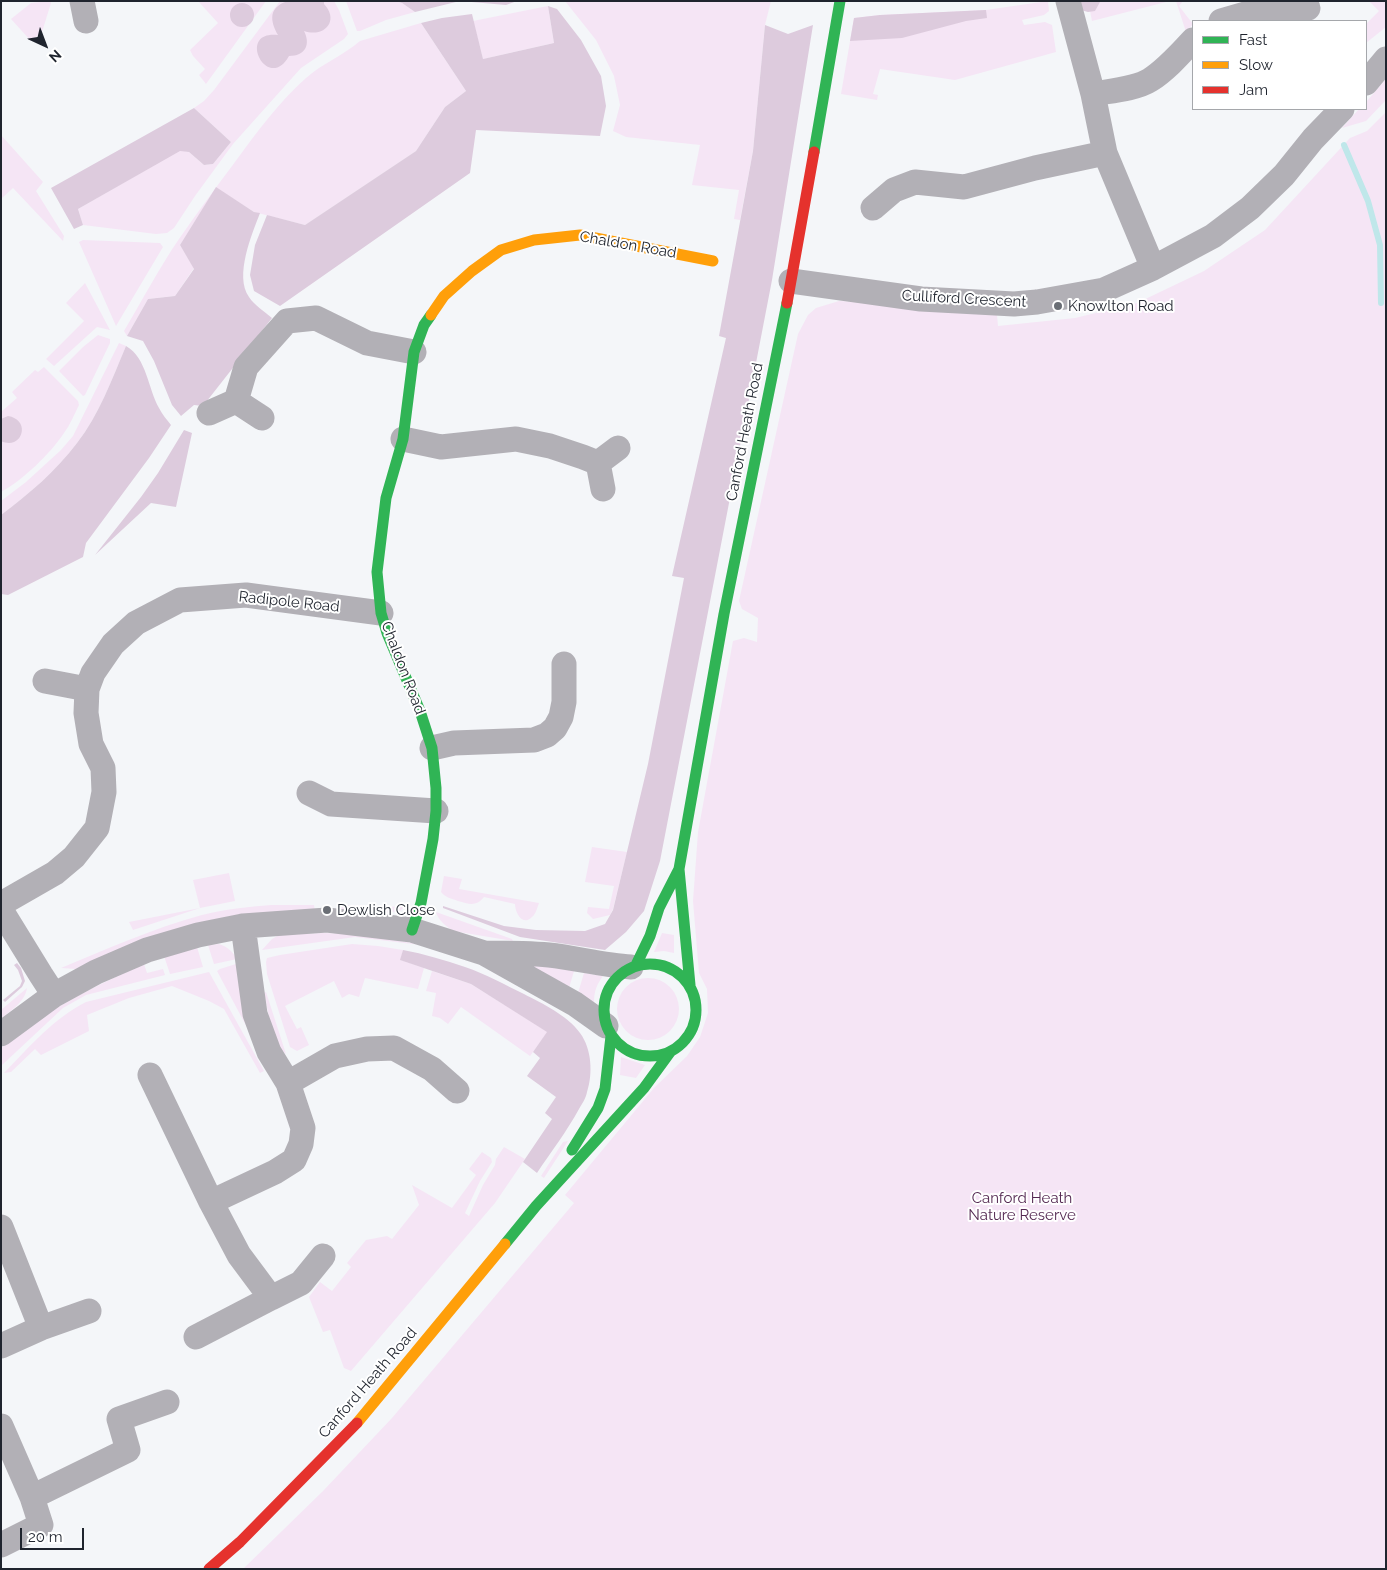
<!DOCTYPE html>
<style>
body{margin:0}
#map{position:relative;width:1387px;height:1570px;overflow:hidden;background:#f4f6f9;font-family:Raleway,sans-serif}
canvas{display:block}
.frame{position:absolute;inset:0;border:2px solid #1f242e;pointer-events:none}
.legend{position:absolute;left:1192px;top:20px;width:175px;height:90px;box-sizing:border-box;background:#fff;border:1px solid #a5a7ab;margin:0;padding:6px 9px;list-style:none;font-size:15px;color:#1f242e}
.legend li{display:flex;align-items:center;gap:10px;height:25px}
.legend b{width:25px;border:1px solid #a5a7ab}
.north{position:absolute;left:20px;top:20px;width:50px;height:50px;-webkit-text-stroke:4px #fff;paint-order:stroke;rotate:137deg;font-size:14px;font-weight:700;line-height:20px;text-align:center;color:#1f242e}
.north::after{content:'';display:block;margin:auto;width:18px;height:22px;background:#1f242e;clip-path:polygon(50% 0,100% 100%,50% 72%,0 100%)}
.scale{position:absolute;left:20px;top:1528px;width:64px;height:22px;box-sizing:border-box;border:2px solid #1f242e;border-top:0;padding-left:6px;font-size:15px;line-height:18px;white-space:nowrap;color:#1f242e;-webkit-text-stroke:4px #fff;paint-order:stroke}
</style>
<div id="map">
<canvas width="1387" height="1570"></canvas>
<div class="frame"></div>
<ul class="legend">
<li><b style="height:6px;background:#30b455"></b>Fast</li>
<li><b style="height:6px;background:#ff9f0a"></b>Slow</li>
<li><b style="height:6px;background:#e5322d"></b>Jam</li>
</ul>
<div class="north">N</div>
<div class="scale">20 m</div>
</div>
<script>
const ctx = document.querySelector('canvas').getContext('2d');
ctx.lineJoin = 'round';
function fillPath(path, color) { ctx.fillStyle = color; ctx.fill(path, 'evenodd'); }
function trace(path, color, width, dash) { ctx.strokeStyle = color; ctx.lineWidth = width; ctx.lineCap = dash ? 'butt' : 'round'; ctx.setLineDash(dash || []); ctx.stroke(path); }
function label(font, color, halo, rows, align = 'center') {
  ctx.font = font + ' Raleway,sans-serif'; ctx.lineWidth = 4; ctx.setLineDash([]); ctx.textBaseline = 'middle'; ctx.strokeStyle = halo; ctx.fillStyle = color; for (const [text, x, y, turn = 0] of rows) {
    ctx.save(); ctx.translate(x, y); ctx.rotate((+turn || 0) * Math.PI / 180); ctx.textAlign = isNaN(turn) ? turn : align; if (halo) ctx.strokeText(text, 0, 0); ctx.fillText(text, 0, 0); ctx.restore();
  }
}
const green = new Path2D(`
 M 50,1 L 51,3 L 42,32 L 31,41 L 11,19 L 31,3 Z
 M 198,1 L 266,1 L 206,84 L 199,75 L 205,69 L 193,56 L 190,50 L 218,23 Z
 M 280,1 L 334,1 L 339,10 L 348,34 L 344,39 L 301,68 L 233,144 L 195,196 L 174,228 L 167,233 L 156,234 L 83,225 L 78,209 L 180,150 L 189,152 L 204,165 L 213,164 L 231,142 L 194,108 L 204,101 L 214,90 Z
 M 346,1 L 396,1 L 402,3 L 415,12 L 386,20 L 360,31 L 357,31 Z
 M 565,1 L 771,1 L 765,25 L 753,151 L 740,220 L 734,219 L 739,190 L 692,185 L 700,145 L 626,137 L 613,131 L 620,105 L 614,76 L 596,40 Z
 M 1048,1 L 1049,11 L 1044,15 L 1022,20 L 1024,25 L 1045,22 L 1052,25 L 1056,52 L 955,80 L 880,69 L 873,94 L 878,95 L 877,100 L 841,94 L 854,18 L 880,15 L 986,10 Z
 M 1088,1 L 1166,1 L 1166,2 L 1092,21 Z
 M 1176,1 L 1183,1 L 1179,6 L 1193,24 L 1186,32 Z
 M 1369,1 L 1386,1 L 1386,27 L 1366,43 L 1366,24 L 1379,11 Z
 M 548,6 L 554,43 L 483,59 L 473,21 Z
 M 421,23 L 466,91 L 445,107 L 416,151 L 305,225 L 254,212 L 216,188 L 180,245 L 194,268 L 175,296 L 148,299 L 127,336 L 124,331 C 142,301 159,268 179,239 C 197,213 216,187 235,162 C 257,132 279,102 306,78 C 323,63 344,55 360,41 Z
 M 1386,79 L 1386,100 L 1366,121 L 1342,128 L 1359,109 L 1366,109 L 1366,102 Z
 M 1386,112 L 1386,1569 L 243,1569 L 323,1491 L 392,1418 L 574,1203 L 565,1195 L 654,1088 L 687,1056 L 700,1037 L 708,1013 L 707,989 L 699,973 L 693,901 L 698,832 L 733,641 L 744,638 L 757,642 L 758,618 L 742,609 L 739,601 L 798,334 L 808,315 L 816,308 L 839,301 L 965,306 L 997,315 L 998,326 L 1075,318 L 1137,303 L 1204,271 L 1265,230 L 1350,138 L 1367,131 Z
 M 1,135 L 43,182 L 36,191 L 64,236 L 63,241 L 13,188 L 1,199 Z
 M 83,240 L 160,243 L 163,247 L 116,326 L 79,242 Z
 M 85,283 L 110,330 L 97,327 L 54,366 L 46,359 L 84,321 L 66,303 Z
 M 98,335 L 110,339 L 110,343 L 85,395 L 83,396 L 59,371 L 83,347 Z
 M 119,343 L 126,346 C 112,379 99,415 77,443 C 56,471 29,494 1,515 L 1,501 L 26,482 L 61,450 L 73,436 Z
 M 44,367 L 78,401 L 79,405 C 74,415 70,425 64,433 C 50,454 23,480 1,492 L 1,412 L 17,398 L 12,392 L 35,370 L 38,372 Z
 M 592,847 L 627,852 L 613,909 L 610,915 L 593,919 L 587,913 L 588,907 L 609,909 L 614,886 L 585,882 Z
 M 229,873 L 235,901 L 200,908 L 133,930 L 129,922 L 200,908 L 193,880 Z
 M 444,876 L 462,879 L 459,889 L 539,903 C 537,908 536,914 532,917 C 522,927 515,912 515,904 L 484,897 C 476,907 469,904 458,901 C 451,898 446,898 441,892 Z
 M 271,905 L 314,905 L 315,911 L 76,969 L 61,968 C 107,949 154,928 202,915 C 225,909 248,907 271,905 Z
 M 339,905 L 404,907 L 400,911 L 386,913 L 339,911 Z
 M 436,912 L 512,939 L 513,941 L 453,931 C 446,926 438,920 436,912 Z
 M 323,933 L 360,934 L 429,946 L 355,937 L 262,950 L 272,939 L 279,935 Z
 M 662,933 L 674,935 L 674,953 L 664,951 L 654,952 Z
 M 219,944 C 228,947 232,951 237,959 L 214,964 L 208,945 Z
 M 352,944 L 378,946 L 403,950 L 401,960 L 424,968 L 418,989 L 365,978 L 359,997 L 349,994 L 342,998 L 334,981 L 285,1006 L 297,1029 L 301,1027 L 309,1045 L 297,1051 L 290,1047 L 267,974 L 266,962 L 267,958 L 280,955 Z
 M 197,947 L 203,967 L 170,974 L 164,956 Z
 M 519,962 L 574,971 L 569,988 Z
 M 239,963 L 259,1050 L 217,971 L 220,969 Z
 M 144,964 L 147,973 L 163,969 L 165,975 L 86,995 L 63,1008 L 1,1066 L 1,1048 C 46,1009 91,988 144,964 Z
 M 432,971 L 471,984 L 548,1032 L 530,1056 L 461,1007 L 448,1024 L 440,1018 L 432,1016 L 436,993 L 426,991 Z
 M 209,972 L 264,1071 L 260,1073 L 224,1009 L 209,1001 L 172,986 L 129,998 L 87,1015 L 89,1031 L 41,1055 L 35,1049 L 11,1072 L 4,1073 C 30,1046 53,1019 86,1002 Z
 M 584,973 L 603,976 C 597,984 594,991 594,1002 L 578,993 Z
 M617 1009a31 31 0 1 1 62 0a31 31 0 1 1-62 0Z
 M 27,988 C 25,1002 11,1010 1,1019 L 1,1010 Z
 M 266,992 L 286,1054 C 272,1044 268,1009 264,993 Z
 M 621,1057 L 645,1065 L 636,1078 L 620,1075 Z
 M 568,1141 L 544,1178 L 541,1176 L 563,1142 Z
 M 504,1147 L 525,1159 L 495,1203 L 351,1371 L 344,1368 L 330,1330 L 323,1332 L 309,1297 L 320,1282 L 332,1291 L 351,1267 L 347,1263 L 366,1240 L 387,1236 L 392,1239 L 419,1205 L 412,1185 L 452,1208 L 476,1175 L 469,1169 L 482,1152 L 491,1158 L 492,1162 L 480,1181 L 465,1213 L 469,1216 L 483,1185 L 495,1165 L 496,1159 Z`);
const forest = new Path2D(`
 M 288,1 L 324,1 L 324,4 C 340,21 324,38 304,31 C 311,45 305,56 289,56 C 268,94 235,30 278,35 C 270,21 268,7 288,1 Z
 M 396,1 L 517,1 L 506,5 L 460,1 L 415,12 L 402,3 Z
 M 1077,1 L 1100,1 L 1100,2 L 1095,11 L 1088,12 L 1081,10 Z
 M230 15a12 12 0 1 1 24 0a12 12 0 1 1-24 0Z
 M 548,6 L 557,9 L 581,40 L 601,76 L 606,106 L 600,136 L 476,130 L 470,173 L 280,306 L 254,291 L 250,275 L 255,245 L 267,215 L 305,225 L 416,151 L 445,107 L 466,91 L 421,23 L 442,18 L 472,14 L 483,59 L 554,43 Z
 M 986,10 L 987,18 L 966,21 L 902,38 L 850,41 L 854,18 L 880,15 Z
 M 765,25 L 788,34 L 813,25 L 772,280 L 660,861 L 644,911 L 626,932 L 605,950 L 520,937 L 443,908 L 443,906 L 504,926 L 536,930 L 585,931 L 605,924 L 613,910 L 648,764 L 684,578 L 672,576 L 726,338 L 719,336 L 753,151 Z
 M 194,108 L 231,142 L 213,164 L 204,165 L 189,152 L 180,151 L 78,209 L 83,225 L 74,229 L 51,188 Z
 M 216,187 L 254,212 L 260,213 C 252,234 234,276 249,297 C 254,305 265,312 272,318 L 203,406 L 194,405 L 181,416 L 172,405 L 154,361 L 143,341 L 127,336 L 148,299 L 175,296 L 194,269 L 180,245 Z
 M 126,346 C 147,358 148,389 159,408 C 162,414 167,420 171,425 L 149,458 L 86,543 L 83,557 L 8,595 L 1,594 L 1,515 C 29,494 56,471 77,443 C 99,415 112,379 126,346 Z
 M 8,416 C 32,420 22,451 1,441 L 1,419 Z
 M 184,430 L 192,433 L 176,507 L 151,503 L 95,555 L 141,497 L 158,473 Z
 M 403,950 C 424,954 445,960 465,967 C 486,974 505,985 524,994 C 543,1004 567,1015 580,1033 C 592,1049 593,1074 587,1092 C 586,1098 582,1104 579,1109 C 567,1131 551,1152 537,1173 L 523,1162 L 552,1119 L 545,1113 L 556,1097 L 527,1076 L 540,1058 L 533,1052 L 547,1032 L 471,984 L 400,960 Z
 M 17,963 L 21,968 L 25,981 L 22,987 L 5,1002 L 3,1000 L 20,986 L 22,981 L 18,970 L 14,965 Z`);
const stream = new Path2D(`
 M 1344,145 L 1368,201 L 1380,245 L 1381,303`);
const street = new Path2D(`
 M 82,1 L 86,21
 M 1068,1 L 1093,94 L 1105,153 L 1153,268
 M 1221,21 L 1259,10 L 1308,8
 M 1366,83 L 1386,59
 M 1093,94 C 1109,91 1136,89 1150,80 C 1166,70 1180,54 1193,40
 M 873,208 L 894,190 L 915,182 L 964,187 L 1035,168 L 1105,153
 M 791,281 L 921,299 L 1014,304 L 1037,302 L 1104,290 L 1153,268 L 1213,236 L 1250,208 L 1284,175 L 1313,139 L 1342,109
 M 209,413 L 236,401
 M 262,418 L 236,401 L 246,367 L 287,321 L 316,318 L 367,343 L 414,352
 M 403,439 L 441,447 L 516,439 L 550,446 L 583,457 L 598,463 L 603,489
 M 598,463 L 618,448
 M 45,681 L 87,689
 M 432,748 L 454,743 L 534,740 L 547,735 L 555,728 L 561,717 L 564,702 L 564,664
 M 309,793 L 331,804 L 436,811
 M 1,904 L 55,873 L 74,857 L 97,828 L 104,792 L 103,768 L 91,744 L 86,713 L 87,689 L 93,673 L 113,644 L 136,623 L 180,600 L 246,595 L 381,613
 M 1,910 L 41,975 L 54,995
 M 486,953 C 507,953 528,953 549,955 C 576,958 603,965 631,967
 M 1,1034 L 54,995 L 96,972 L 147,950 L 198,935 L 243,926 L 327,920 L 412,930 L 484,953 L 575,1004 L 606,1026
 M 150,1075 L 211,1202
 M 288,1083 L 335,1056 L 367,1049 L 394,1048 L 432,1069 L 457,1091
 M 1,1227 L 41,1328 L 1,1346
 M 271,1298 L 301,1283 L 323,1256
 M 41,1328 L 89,1311
 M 196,1337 L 271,1298 L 239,1255 L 211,1202 L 275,1172 L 294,1160 L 301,1144 L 303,1128 L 288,1083 L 269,1052 L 255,1014 L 243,926
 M 1,1426 L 32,1497 L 41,1525 L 1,1545
 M 32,1497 L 128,1450 L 119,1419 L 167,1402`);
const fast = new Path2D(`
 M 814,152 L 840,1
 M 412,930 L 421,903 L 433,839 L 436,811 L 436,788 L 432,748 L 420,711 L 387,633 L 381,613 L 377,572 L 386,498 L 403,439 L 414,352 L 424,325 L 431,315
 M604 1010a46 46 0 1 1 92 0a46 46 0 1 1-92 0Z
 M 636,965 L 650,936 L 659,908 L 679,869
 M 690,985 L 679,869 L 724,614 L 787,303
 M 572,1150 L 598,1108 L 605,1089 L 611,1036
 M 505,1244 L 536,1206 L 644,1088 L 671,1051`);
const slow = new Path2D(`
 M 431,315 L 444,296 L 472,271 L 501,250 L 534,240 L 580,235 L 713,261
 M 357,1423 L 505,1244`);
const jam = new Path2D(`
 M 787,303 L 814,152
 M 209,1569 L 240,1542 L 357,1423`);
const markers = [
 [1058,306,5,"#6a6e75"],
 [327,910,5,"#6a6e75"]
];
const streetNames = [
 ["Chaldon Road",628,245,10],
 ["Culliford Crescent",964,299,3],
 ["Canford Heath Road",745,432,-79],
 ["Radipole Road",289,602,6],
 ["Chaldon Road",403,668,69],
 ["Canford Heath Road",368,1383,-49]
];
const poiNames = [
 ["Knowlton Road",1068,306],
 ["Dewlish Close",337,910]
];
const parkNames = [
 ["Canford Heath",1022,1198],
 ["Nature Reserve",1022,1215]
];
fillPath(green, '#f5e5f5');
fillPath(forest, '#ddcbdd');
trace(stream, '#bfe7ea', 6);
trace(street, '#b2b0b6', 25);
trace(fast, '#30b455', 11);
trace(slow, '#ff9f0a', 11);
trace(jam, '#e5322d', 11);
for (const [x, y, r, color] of markers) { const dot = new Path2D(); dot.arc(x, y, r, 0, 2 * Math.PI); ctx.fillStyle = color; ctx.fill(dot); trace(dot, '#fff', 2); }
label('15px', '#1f242e', '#fff', streetNames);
label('15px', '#1f242e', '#fff', poiNames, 'left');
label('15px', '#542952', '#fff', parkNames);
</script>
